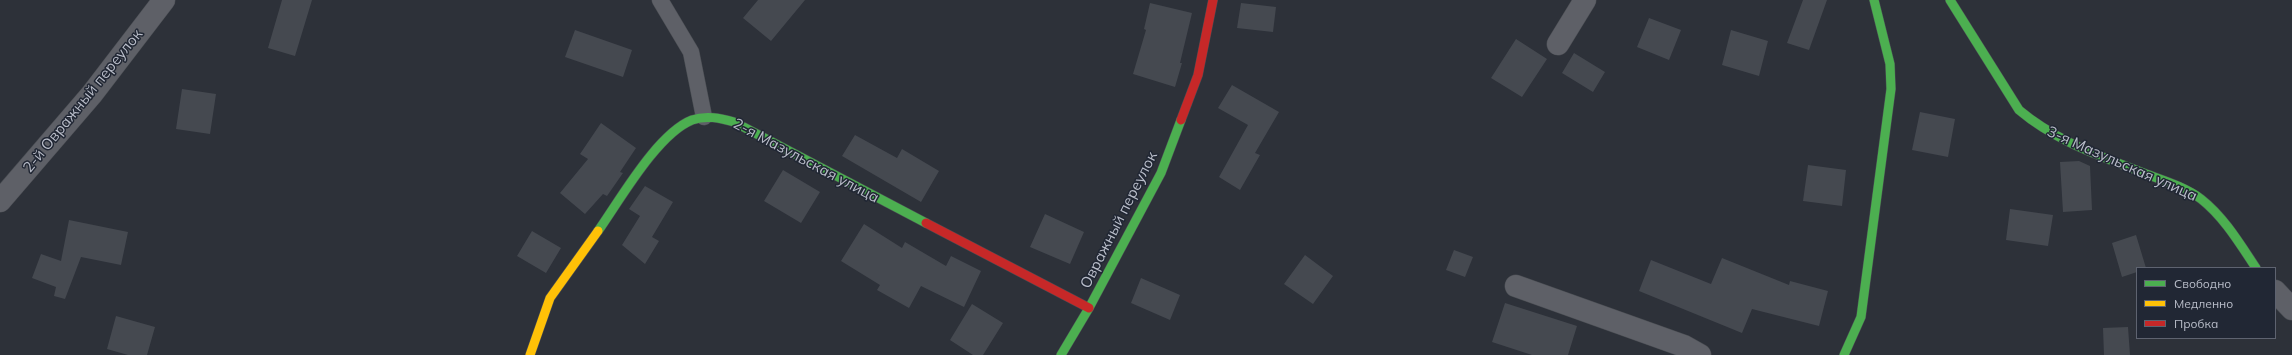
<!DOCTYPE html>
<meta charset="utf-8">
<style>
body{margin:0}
#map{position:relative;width:2292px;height:355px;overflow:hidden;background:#2d3139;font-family:Mulish,sans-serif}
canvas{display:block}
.legend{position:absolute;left:2136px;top:267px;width:140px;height:72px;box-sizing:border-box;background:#212734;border:1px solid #5e6370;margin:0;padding:5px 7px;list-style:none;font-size:12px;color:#b9bdc9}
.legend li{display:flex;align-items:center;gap:8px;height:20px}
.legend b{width:20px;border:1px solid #5e6370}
</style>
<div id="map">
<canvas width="2292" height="355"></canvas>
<ul class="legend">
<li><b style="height:5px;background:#4caf50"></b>Свободно</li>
<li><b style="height:5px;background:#ffc107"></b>Медленно</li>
<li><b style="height:5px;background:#c62828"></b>Пробка</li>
</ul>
</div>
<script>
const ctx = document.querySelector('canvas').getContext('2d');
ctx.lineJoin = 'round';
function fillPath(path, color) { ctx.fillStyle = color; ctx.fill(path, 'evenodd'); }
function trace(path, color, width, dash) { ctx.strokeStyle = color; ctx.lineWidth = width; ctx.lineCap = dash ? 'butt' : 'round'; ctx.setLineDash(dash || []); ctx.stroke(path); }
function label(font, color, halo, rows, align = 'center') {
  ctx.font = font + ' Mulish,sans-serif'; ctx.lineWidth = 3; ctx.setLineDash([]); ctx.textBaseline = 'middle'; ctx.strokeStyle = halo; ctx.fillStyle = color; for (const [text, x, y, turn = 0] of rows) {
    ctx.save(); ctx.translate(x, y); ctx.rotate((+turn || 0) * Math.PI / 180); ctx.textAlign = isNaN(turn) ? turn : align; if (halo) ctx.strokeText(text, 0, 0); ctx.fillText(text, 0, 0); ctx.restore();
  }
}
const building = new Path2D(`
 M 282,0 L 312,0 L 295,56 L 268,48 Z
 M 758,0 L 805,0 L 771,41 L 743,18 Z
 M 1803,0 L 1827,0 L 1809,50 L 1787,43 Z
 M 1150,3 L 1192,13 L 1180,63 L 1182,63 L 1175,87 L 1133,74 L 1146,30 L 1144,29 Z
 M 1241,3 L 1276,7 L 1273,32 L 1237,28 Z
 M 1649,18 L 1681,30 L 1669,60 L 1637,47 Z
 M 575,30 L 632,50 L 623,77 L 565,57 Z
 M 1731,30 L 1768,41 L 1759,76 L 1722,65 Z
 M 1516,39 L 1547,59 L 1522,97 L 1491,78 Z
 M 1574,53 L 1605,72 L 1593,92 L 1562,73 Z
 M 1232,85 L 1279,112 L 1255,153 L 1260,155 L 1240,190 L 1219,177 L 1248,125 L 1218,108 Z
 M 182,89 L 216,94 L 210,134 L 176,129 Z
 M 1920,112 L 1955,119 L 1948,157 L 1912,150 Z
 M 601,123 L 636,148 L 620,172 L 623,173 L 607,196 L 603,194 L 585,214 L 560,193 L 588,159 L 580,154 Z
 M 855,135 L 897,158 L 902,149 L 939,171 L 921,202 L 842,156 Z
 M 2079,161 L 2090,166 L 2092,210 L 2063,212 L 2060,162 Z
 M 1808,165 L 1846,170 L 1842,206 L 1803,201 Z
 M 783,170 L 820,192 L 801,223 L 764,201 Z
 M 645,186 L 673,202 L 652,237 L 659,241 L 645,264 L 622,245 L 640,216 L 629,209 Z
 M 2010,209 L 2053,215 L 2048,246 L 2006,240 Z
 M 1045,214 L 1084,232 L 1070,264 L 1030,247 Z
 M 69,220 L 128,232 L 121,265 L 81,257 L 65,299 L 54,296 L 56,287 L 32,278 L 41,254 L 61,261 Z
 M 864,224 L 902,248 L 905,242 L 946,266 L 951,256 L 981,271 L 964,307 L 921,286 L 909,308 L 877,290 L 880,285 L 841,261 Z
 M 532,231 L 561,248 L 546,273 L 517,256 Z
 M 2136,235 L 2146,268 L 2137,268 L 2137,272 L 2122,277 L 2112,243 Z
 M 1454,250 L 1473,257 L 1465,277 L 1446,270 Z
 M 1305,255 L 1333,276 L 1313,304 L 1284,284 Z
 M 1722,258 L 1789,285 L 1790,281 L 1828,291 L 1819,326 L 1752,309 L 1742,333 L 1639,291 L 1651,260 L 1711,284 Z
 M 1141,278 L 1180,295 L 1170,320 L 1131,303 Z
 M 1505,303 L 1577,326 L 1568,355 L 1532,355 L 1492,342 Z
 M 972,304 L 1003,323 L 983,355 L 973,355 L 950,340 Z
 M 116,316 L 155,327 L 147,355 L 128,355 L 107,349 Z
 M 2128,327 L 2130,355 L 2104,355 L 2103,328 Z`);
const lane = new Path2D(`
 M 660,0 L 691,52 L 704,117`);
const street = new Path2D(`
 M 1558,44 L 1585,0
 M 0,201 L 92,94 L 164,0
 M 1516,286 L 1684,346 L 1700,355
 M 2275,291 L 2292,309`);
const fast = new Path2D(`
 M 1950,0 L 2019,110 C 2057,142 2101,156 2146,174 C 2165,181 2185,187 2201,199 C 2224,217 2240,244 2256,268
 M 598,231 C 620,200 657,134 692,120 C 706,115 720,118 734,122 L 926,223
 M 1061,355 L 1089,308 L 1161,173 L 1181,120
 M 1844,355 L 1861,317 L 1891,89 L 1890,64 L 1874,0`);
const slow = new Path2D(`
 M 530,355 L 550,298 L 598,231`);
const jam = new Path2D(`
 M 1181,120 L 1198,75 L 1213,0
 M 926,223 L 1089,308`);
const streetNames = [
 ["2-й Овражный переулок",83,101,-51],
 ["2-я Мазульская улица",806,161,28],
 ["3-я Мазульская улица",2122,164,24],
 ["Овражный переулок",1119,220,-63]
];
fillPath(building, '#454950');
trace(lane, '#494c52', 17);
trace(street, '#494c52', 23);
trace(fast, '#494c52', 10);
trace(slow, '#494c52', 10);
trace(jam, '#494c52', 10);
trace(lane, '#5e6067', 16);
trace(street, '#5e6067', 22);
trace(fast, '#4caf50', 9);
trace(slow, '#ffc107', 9);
trace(jam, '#c62828', 9);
label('15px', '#b9bdc9', '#212734', streetNames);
</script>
